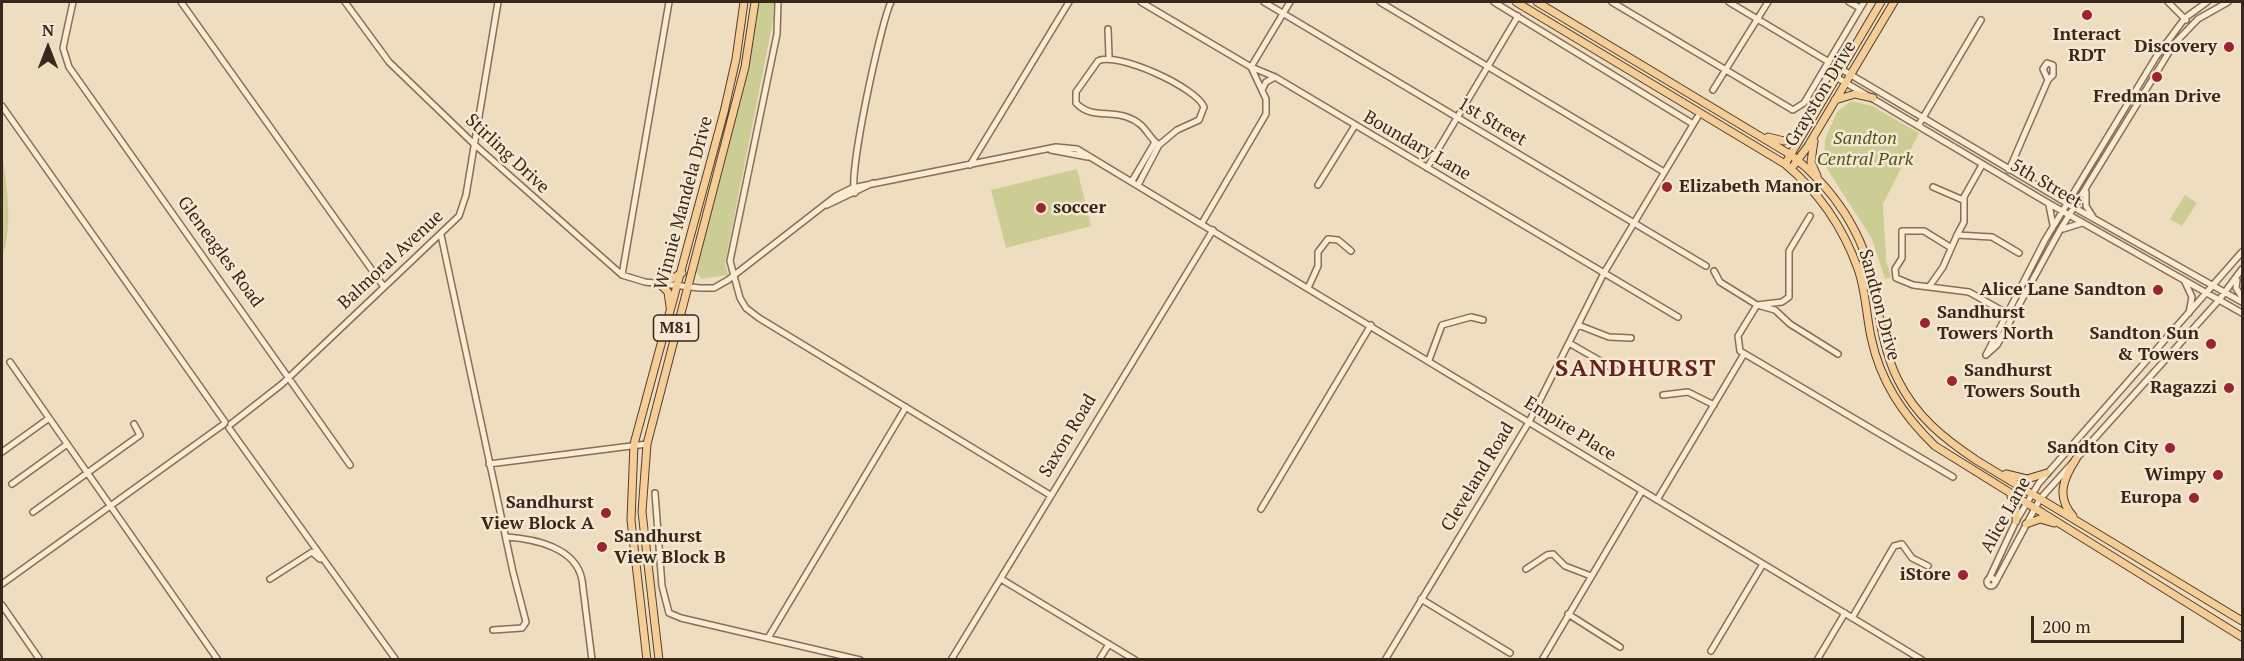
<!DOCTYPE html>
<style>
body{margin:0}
#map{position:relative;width:2244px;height:661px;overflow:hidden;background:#efddc0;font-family:"PT Serif",serif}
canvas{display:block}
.frame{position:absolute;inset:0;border:3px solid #38271c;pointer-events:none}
.north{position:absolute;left:18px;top:18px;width:60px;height:60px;-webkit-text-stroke:4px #f6e8d0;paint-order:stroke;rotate:0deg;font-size:16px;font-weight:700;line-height:24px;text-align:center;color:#38271c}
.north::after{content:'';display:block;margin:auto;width:21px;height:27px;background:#38271c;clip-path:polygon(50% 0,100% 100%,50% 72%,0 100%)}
.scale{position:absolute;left:2031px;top:616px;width:153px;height:27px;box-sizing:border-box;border:3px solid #38271c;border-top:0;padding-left:8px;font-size:18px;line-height:21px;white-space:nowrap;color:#38271c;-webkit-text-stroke:4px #f6e8d0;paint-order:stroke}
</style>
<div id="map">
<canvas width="2244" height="661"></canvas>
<div class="frame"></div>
<div class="north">N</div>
<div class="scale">200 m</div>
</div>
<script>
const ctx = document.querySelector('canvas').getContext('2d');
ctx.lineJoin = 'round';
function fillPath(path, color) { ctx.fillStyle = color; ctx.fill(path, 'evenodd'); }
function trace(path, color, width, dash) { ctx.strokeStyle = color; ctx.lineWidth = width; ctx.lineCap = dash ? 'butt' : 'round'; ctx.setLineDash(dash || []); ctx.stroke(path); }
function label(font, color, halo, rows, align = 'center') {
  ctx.font = font + ' "PT Serif",serif'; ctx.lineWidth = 5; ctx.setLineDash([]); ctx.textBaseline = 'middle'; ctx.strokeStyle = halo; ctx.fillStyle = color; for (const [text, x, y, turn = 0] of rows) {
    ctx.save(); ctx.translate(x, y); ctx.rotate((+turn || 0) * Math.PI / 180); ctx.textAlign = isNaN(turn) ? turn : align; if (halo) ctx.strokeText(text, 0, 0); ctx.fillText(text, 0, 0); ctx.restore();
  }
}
const green = new Path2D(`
 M 759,2 L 774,2 L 773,21 L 725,263 L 728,275 L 701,279 L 696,271 L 745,83 Z
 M 1851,101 L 1872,106 L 1919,133 L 1883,204 L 1886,260 L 1891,277 L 1885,279 L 1872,239 L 1824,164 L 1825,139 L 1837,112 Z
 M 2,151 C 6,183 14,227 2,257 Z
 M 1077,169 L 1091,226 L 1006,248 L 991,190 Z
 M 2185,195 L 2197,203 L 2182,226 L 2170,219 Z`);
const minor = new Path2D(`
 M 73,2 L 63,48 L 69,67 L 350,465
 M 181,2 L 384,287
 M 345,2 L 389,62 L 474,144 L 622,275 L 645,282 L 700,288 L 714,288 L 728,280 L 836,196 L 852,188 L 1056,147 L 1077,149 L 1922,660
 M 778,2 L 777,34 L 730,261 L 740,298 L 746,308 L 759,318 L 1050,495
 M 1141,2 L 1251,67 L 1275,77 L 1678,317
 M 1264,2 L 1706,266
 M 1380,2 L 1664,172
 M 1494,2 L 1693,124
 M 1612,2 L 1793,110 L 1804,103 L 1864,2
 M 1729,2 L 1829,62
 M 1849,2 L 1860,8
 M 2168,2 L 2186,20
 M 1108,29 L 1109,57
 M 1841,69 L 2075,208 L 2242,302
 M 1836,77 L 2048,203 L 2242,313
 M 1262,90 L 1266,82 L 1275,77
 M 1713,90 L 1768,2
 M 2,106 L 225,422
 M 1918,126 L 1981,20
 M 1051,150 L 1088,157
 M 970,165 L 1069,2
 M 1427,168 L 1518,16
 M 2009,170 L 2048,80 L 2053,75 L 2053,65 L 2047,63 L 2043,69 L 2048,80
 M 1132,181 L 1155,142
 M 1138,185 L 1159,145 L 1177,130 L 1199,120 L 1204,107 C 1196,87 1116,51 1098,61 L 1076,92 L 1076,103 C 1091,119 1109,110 1127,117 C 1147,124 1147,137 1159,145
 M 1318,185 L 1354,127
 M 1933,187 L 1963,200
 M 2086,192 L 2086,206 L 2093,217
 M 855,193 C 847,178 881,22 891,2
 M 827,205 L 873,183
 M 2049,205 L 2053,225
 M 1810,216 L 1789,251 L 1789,297 L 1782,302 L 1757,305 L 1738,336 L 1740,351 L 1953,477
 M 1202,223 L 1266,114 L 1266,99 L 1251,67 L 1290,2
 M 2063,229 L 2082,223
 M 441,235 L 513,572 L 526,622 L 522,628 L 493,630
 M 1957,235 L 1964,222 L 1964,197 L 1982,165
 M 1714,271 L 1720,282 L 1757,305 L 1775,310 L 1790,324 L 1838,354
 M 622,275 L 669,2
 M 2237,280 L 2236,288 L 2242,297
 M 2185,282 L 2192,297 L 2189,313
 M 1929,287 L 1913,285 L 1896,278 L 1895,269 L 1902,258 L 1902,231 L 1924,231 L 1950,247
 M 1308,288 L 1318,266 L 1318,252 L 1328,239 L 1338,240 L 1351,251
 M 2008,314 L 1969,292 L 1929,287 L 1943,267 L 1957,235 L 1992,237 L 2019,253
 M 1578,325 L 1609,337 L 1631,338
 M 1569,343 L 1616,370
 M 1986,355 L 1997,345 L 2060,230 L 2174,44 L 2198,19 L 2228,2
 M 1986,355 L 2045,240 L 2156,57 L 2185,18 L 2207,2
 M 1429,360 L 1442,325 L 1471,317 L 1483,320
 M 10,362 L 218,660
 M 1663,395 L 1688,392 L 1714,405
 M 231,424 L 282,384 L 459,216 L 466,195 L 498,2
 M 229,428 L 396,660
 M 2,452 L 48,419
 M 489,464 L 647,444
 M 12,484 L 66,445
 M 655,493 L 662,586 L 669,613 L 681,618 L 860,660
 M 1657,500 L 1744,354
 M 1261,509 L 1371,325
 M 33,512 L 140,435 L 134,424
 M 507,537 C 534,539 576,547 582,580 L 592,660
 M 1526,569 L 1547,555 L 1553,554 L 1565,566 L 1591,576
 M1987 582a4 4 0 1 1 8 0a4 4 0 1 1-8 0Z
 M 270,579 L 312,552 L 320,559
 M 1001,579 L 1135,660
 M 1989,579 L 2016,521 L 2039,483 L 2242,252
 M 1995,583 L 2040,499 L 2219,300 L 2242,269
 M 2,584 L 224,424
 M 1421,599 L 1510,653
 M 2,605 L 40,660
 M 1568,614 L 1620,647
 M 1852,618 L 1894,546 L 1902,544 L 1912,558 L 1928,566
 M 768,638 L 906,407
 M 1711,651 L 1763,564
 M 951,660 L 1213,230
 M 1099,660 L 1109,644
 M 1385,660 L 1529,422 L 1604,273 L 1700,113
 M 1542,660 L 1642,491
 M 1817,660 L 1845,613`);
const major = new Path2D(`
 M 1516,2 L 1785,164 C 1819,192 1843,227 1858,269 C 1866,291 1866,314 1871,337 C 1880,381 1903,415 1935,446 L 2242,637
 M 1537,2 L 1791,155 C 1834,188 1864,234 1874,287 C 1880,319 1883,350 1898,380 C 1916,416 1943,438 1976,460 L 2242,621
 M 1835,100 L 1855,94 L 1873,98
 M 1768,137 L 1784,141 L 1802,132
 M 1814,141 L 1811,162 L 1817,176
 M 1785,164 L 1881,2
 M 1791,169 L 1808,146 L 1894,2
 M 659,283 L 668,292 L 670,307
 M 662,284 L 682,273
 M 2006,474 L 2027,479 L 2047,473
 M 2011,496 L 2016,505 L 2016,521
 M 2073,516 C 2056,497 2063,479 2076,459
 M 2026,524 L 2040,519 L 2054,523
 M 647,660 L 631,520 L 634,444 L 724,112 L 736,59 L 744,2
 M 659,660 L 642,512 L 647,444 L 745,67 L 755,2`);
const markers = [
 [2087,15,6,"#9a2531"],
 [2229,47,6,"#9a2531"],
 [2157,77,6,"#9a2531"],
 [1667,187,6,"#9a2531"],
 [1041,208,6,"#9a2531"],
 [2158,290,6,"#9a2531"],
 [1925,323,6,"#9a2531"],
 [2211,344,6,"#9a2531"],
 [1952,381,6,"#9a2531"],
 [2229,388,6,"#9a2531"],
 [2170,448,6,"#9a2531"],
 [2218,475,6,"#9a2531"],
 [2194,498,6,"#9a2531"],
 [606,513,6,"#9a2531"],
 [602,547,6,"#9a2531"],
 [1963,575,6,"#9a2531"]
];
const shields = [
 [676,328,45]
];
const shieldNames = [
 ["M81",676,328]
];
const poiNames = [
 ["Interact",2087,35,"center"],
 ["RDT",2087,56,"center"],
 ["Discovery",2217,47],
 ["Fredman Drive",2157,97,"center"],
 ["Elizabeth Manor",1679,187,"left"],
 ["soccer",1053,208,"left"],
 ["Alice Lane Sandton",2146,290],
 ["Sandhurst",1937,313,"left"],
 ["Towers North",1937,334,"left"],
 ["Sandton Sun",2199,334],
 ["& Towers",2199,355],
 ["Sandhurst",1964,371,"left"],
 ["Towers South",1964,392,"left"],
 ["Ragazzi",2217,388],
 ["Sandton City",2158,448],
 ["Wimpy",2206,475],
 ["Europa",2182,498],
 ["Sandhurst",594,503],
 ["View Block A",594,524],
 ["Sandhurst",614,537,"left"],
 ["View Block B",614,558,"left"],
 ["iStore",1951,575]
];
const streetNames = [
 ["Grayston Drive",1821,94,-59],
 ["1st Street",1492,122,31],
 ["Boundary Lane",1417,146,30],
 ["Stirling Drive",507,154,43],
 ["5th Street",2046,184,30],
 ["Winnie Mandela Drive",684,203,-75],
 ["Gleneagles Road",220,252,54],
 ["Balmoral Avenue",391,260,-43],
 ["Sandton Drive",1879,305,75],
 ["Empire Place",1570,429,32],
 ["Saxon Road",1068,436,-59],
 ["Cleveland Road",1478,477,-59],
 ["Alice Lane",2006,515,-61]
];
const parkNames = [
 ["Sandton",1865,139],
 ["Central Park",1865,160]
];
const districtNames = [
 ["SANDHURST",1636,369]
];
fillPath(green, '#cccd94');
trace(minor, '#896d57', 8);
trace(major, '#563c2c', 9);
trace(minor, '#faebd3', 5);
trace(major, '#f4ce96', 7);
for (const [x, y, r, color] of markers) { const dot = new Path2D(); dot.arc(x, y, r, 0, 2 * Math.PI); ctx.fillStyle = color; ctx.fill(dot); trace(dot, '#f6e8d0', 2); }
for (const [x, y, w] of shields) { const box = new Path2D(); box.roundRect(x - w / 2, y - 13, w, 26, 4.5); ctx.fillStyle = '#f6e8d0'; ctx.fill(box); trace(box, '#38271c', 1.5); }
label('bold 16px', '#38271c', null, shieldNames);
label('bold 18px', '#38271c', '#f6e8d0', poiNames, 'right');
label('18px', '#38271c', '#f6e8d0', streetNames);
label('italic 18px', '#4d5522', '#f6e8d0', parkNames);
ctx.letterSpacing = '1.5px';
label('bold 24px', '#66231a', '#f6e8d0', districtNames);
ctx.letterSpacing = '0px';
</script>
